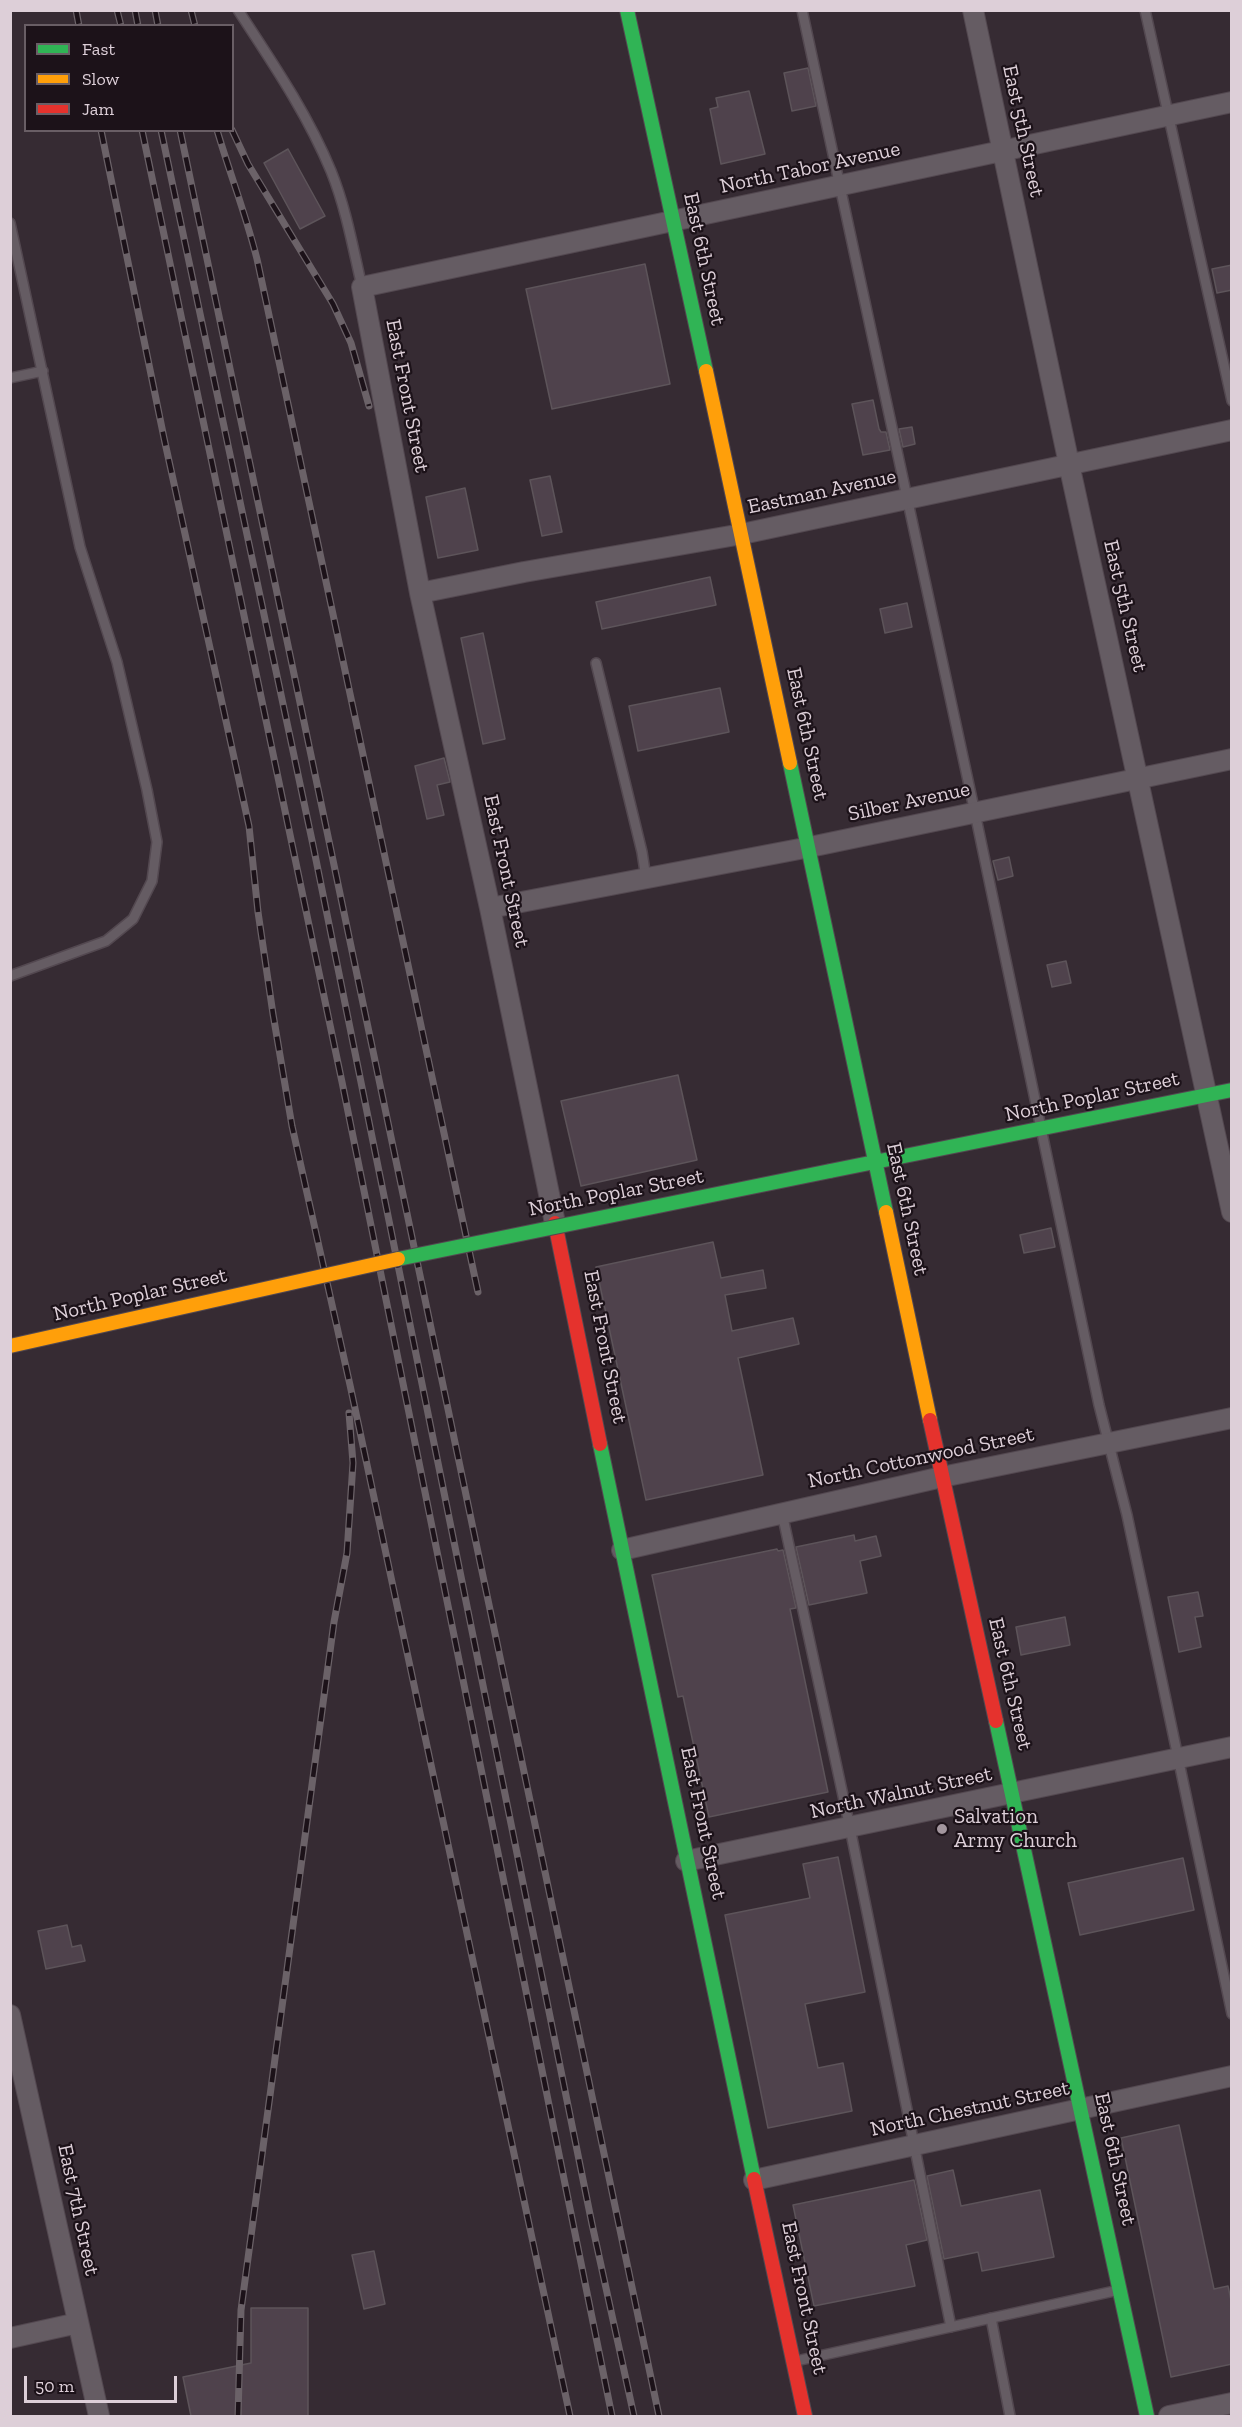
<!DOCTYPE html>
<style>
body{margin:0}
#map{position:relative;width:1242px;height:2427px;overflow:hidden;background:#362b33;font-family:"Zilla Slab",serif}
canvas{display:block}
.frame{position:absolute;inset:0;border:12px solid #ddcfd8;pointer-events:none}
.legend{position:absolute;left:24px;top:24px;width:210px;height:108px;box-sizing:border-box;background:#1c1219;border:2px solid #695e65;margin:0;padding:8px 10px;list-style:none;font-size:18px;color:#ddcfd8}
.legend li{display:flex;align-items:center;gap:12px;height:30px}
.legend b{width:30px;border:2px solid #695e65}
.scale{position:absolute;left:24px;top:2376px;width:153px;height:27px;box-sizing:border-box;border:3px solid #ddcfd8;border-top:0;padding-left:8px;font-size:18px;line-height:21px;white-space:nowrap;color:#ddcfd8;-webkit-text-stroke:4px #1c1219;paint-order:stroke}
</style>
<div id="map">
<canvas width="1242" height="2427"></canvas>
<div class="frame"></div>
<ul class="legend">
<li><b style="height:8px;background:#30b455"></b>Fast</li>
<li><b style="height:8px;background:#ff9f0a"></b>Slow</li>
<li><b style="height:8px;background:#e5322d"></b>Jam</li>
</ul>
<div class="scale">50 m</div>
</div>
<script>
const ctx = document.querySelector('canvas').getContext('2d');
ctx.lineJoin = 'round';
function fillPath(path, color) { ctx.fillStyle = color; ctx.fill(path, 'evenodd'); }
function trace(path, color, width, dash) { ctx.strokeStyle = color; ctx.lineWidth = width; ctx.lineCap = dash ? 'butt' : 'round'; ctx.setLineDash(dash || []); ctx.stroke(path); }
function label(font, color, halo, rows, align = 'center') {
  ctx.font = font + ' "Zilla Slab",serif'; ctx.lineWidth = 4.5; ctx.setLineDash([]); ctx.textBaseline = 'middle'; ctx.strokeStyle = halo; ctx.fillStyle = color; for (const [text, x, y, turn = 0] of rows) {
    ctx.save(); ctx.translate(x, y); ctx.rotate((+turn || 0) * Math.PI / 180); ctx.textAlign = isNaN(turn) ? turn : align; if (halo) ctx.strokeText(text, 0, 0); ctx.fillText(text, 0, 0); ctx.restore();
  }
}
const building = new Path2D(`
 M 808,68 L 816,106 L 792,111 L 784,73 Z
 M 749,91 L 765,154 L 721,164 L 710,109 L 718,107 L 716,98 Z
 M 288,149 L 325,216 L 300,229 L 264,163 Z
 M 645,264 L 670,384 L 552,409 L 526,289 Z
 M 1232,265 L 1232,290 L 1217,293 L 1212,269 Z
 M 873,400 L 879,429 L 881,432 L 886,432 L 890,450 L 863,455 L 852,404 Z
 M 912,427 L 915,444 L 903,447 L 899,429 Z
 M 550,476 L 562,532 L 542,536 L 530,480 Z
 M 465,488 L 478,550 L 438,558 L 426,497 Z
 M 710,577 L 716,605 L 602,629 L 596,602 Z
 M 907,603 L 912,627 L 885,633 L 880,609 Z
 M 483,633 L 505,739 L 483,744 L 461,638 Z
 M 720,688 L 729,732 L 638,751 L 629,706 Z
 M 444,758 L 450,782 L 437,785 L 444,815 L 427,819 L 415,766 Z
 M 1009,857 L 1013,876 L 998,880 L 993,861 Z
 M 1066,961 L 1071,983 L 1052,987 L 1047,965 Z
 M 678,1075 L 697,1160 L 581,1186 L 561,1101 Z
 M 1051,1228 L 1055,1247 L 1024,1253 L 1020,1235 Z
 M 713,1242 L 721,1278 L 763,1270 L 766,1288 L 725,1295 L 732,1331 L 793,1318 L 799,1344 L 738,1358 L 763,1475 L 646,1500 L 596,1267 Z
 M 854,1535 L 855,1541 L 876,1536 L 881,1556 L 860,1561 L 867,1593 L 809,1605 L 796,1547 Z
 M 777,1549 L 778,1551 L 783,1550 L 796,1608 L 790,1609 L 828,1792 L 709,1817 L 683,1696 L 678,1697 L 652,1575 Z
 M 1198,1592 L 1203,1616 L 1195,1617 L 1201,1647 L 1179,1652 L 1168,1597 Z
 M 1065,1617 L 1070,1645 L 1021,1655 L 1016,1627 Z
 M 838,1857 L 865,1992 L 805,2004 L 818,2068 L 843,2063 L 852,2111 L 768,2128 L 725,1915 L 810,1898 L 803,1864 Z
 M 1183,1858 L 1194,1910 L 1080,1935 L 1068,1883 Z
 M 67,1925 L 72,1947 L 81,1945 L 85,1961 L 46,1969 L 38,1931 Z
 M 1179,2125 L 1214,2289 L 1228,2286 L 1232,2305 L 1232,2364 L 1171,2377 L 1121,2138 Z
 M 953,2170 L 961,2206 L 1040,2190 L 1054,2257 L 982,2271 L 978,2252 L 944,2259 L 927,2176 Z
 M 914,2180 L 927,2240 L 906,2245 L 915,2286 L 814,2306 L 793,2205 Z
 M 374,2251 L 385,2304 L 364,2309 L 352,2255 Z
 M 251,2308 L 308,2308 L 308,2416 L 191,2416 L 183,2377 L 251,2363 Z`);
const lane = new Path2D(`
 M 238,10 C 272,62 307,113 331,171 C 346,208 353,248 362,287
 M 802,10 L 975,813 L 1099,1405 L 1127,1515 L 1232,2014
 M 1145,10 L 1232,401
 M 10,223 L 80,547 L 117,662 L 147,790 L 157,842 L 152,881 L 133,919 L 106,941 L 10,976
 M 10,378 L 43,371
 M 596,663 L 642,852 L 646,878
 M 782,1513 L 850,1828 L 951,2327
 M 991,2318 L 1010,2416
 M 796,2361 L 1119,2290`);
const street = new Path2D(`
 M 973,10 L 1069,464 L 1232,1212
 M 420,593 L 524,572 L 742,534 L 1232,430
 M 490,908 L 810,847 L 1232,759
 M 555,1223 L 490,908 L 420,593 L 362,287 L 1232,102
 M 622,1550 L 942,1477 L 1232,1418
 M 686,1861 L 1232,1747
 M 10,2015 L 99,2416
 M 754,2180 L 1232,2076
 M 10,2338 L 78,2323
 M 1169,2416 L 1232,2403`);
const fast = new Path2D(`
 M 627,10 L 706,371
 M 790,763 L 886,1212
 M 830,1171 L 1232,1090
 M 600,1444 L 754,2179
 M 996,1721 L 1147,2416`);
const slow = new Path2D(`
 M 706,371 L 790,763
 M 886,1212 L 930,1420`);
const jam = new Path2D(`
 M 555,1223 L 600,1444
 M 930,1420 L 996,1721
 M 754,2179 L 805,2416`);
const rail = new Path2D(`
 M 76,10 L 79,26
 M 117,10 L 121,26
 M 135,10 L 138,26
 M 155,10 L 158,26
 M 191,10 L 195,26
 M 101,130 L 164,438 L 249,826 L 258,912 L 273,1014 L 292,1126 L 350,1385 L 570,2416
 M 142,130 L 342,1082 L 612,2416
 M 161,130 L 313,845 L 592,2224 L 634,2416
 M 180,130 L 659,2416
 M 217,130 C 230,174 246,215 257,259 L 478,1292
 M 232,130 L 248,164 L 333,304 L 351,343 L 369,406
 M 238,2416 L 241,2310 L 334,1622 L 347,1553 L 353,1463 L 349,1413`);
const fastBridge = new Path2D(`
 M 398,1259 L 830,1171`);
const slowBridge = new Path2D(`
 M 10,1346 L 398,1259`);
const markers = [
 [942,1829,6,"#a3969e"]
];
const streetNames = [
 ["East 5th Street",1023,131,78],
 ["North Tabor Avenue",810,168,-12],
 ["East 6th Street",704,259,78],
 ["East Front Street",407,396,79],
 ["Eastman Avenue",822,492,-12],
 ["East 5th Street",1125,606,77],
 ["East 6th Street",807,734,78],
 ["Silber Avenue",909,802,-12],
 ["East Front Street",506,871,78],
 ["North Poplar Street",1092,1097,-12],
 ["North Poplar Street",616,1193,-11],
 ["East 6th Street",907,1209,78],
 ["North Poplar Street",140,1295,-13],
 ["East Front Street",605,1347,79],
 ["North Cottonwood Street",921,1458,-12],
 ["East 6th Street",1010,1684,77],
 ["North Walnut Street",901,1793,-12],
 ["East Front Street",703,1823,78],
 ["North Chestnut Street",970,2109,-12],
 ["East 6th Street",1115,2159,78],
 ["East 7th Street",78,2210,78],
 ["East Front Street",804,2298,78]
];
const poiNames = [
 ["Salvation",954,1817],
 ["Army Church",954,1841]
];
fillPath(building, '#4f424c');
trace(building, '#5d545a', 1.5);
trace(lane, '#534850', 12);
trace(street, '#534850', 22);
trace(fast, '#534850', 16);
trace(slow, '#534850', 16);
trace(jam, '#534850', 16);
trace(lane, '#655c63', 9);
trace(street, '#655c63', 20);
trace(fast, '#30b455', 14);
trace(slow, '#ff9f0a', 14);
trace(jam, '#e5322d', 14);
trace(rail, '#6b6268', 7);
trace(rail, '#1c1219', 4.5, [14]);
trace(fastBridge, '#534850', 16, []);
trace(slowBridge, '#534850', 16, []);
trace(fastBridge, '#30b455', 14);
trace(slowBridge, '#ff9f0a', 14);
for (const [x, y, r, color] of markers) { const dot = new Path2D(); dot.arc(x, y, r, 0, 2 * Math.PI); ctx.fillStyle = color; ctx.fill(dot); trace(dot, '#1c1219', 2); }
label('21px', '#ddcfd8', '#1c1219', streetNames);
label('21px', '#ddcfd8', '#1c1219', poiNames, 'left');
</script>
